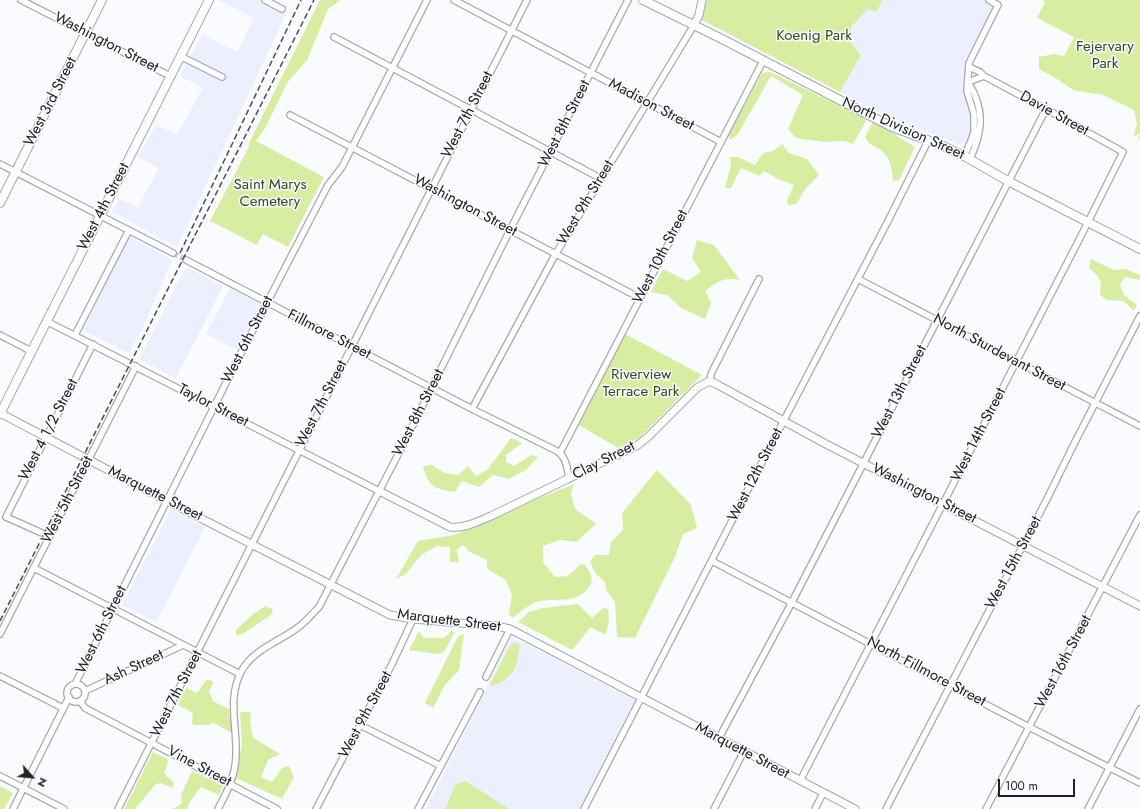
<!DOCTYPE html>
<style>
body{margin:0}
#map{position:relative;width:1140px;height:809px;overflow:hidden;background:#f9fbff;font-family:Jost,sans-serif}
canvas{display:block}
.north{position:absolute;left:12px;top:757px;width:40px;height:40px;-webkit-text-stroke:3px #f9fbff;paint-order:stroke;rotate:117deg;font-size:11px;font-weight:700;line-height:16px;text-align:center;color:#212124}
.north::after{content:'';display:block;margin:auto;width:14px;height:18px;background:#212124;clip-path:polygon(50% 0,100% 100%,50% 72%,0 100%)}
.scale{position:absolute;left:998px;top:779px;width:77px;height:18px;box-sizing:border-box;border:2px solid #212124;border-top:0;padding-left:5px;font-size:12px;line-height:14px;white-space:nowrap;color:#212124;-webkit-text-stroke:3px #f9fbff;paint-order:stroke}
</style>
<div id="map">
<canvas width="1140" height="809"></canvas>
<div class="north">N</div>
<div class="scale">100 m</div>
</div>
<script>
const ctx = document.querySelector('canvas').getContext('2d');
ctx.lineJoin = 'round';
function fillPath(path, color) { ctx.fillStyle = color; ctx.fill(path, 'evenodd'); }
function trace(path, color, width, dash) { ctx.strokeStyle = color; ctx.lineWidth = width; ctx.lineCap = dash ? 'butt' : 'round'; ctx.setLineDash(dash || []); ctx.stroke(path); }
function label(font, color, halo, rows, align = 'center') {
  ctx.font = font + ' Jost,sans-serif'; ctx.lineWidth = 3; ctx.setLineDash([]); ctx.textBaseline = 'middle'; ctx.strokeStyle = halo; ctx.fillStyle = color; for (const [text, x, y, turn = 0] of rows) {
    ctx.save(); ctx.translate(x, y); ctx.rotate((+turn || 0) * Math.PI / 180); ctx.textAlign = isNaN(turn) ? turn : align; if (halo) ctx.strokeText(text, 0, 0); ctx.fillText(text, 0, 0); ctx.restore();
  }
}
const built = new Path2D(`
 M 218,0 L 257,0 L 286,14 L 177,247 L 112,212 L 119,199 L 138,207 L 159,168 L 138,157 L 156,125 L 177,135 L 203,88 L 180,76 L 202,34 L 237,52 L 254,18 Z
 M 883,0 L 983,0 L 994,6 L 965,60 L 964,79 L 965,93 L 971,112 L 971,128 L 968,139 L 962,144 L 958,144 L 891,118 L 840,92 L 861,55 L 850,41 L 851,27 L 868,9 L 876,12 Z
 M 129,236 L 172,260 L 144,325 L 129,353 L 83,330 Z
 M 186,267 L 223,286 L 176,378 L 139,359 Z
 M 230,288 L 261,304 L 237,350 L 206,334 Z
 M 171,510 L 205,527 L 156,622 L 122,605 Z
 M 512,637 L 635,700 L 579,809 L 426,809 Z`);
const green = new Path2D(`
 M 320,0 L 341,0 L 328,9 L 307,60 L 287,83 L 266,127 L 256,141 L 324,177 L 288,247 L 263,234 L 257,245 L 210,221 L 250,145 L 248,145 Z
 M 707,0 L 883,0 L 876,12 L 868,9 L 851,27 L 850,41 L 861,55 L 840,92 L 702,20 Z
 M 1042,0 L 1140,0 L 1140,139 L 1138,138 L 1140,133 L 1133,137 L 1137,124 L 1134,110 L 1103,95 L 1073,90 L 1057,79 L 1039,69 L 1039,57 L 1054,54 L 1064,56 L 1074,37 L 1037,18 L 1045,2 Z
 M 770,72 L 867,119 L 853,144 L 844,141 L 824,142 L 796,138 L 788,129 L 803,95 L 771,76 L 738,134 L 730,140 L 728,136 L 762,73 Z
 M 873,121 L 915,147 L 899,180 L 893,181 C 892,170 891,159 882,151 C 874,145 870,147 865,137 Z
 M 782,144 L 789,153 L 807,159 L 819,175 L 807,187 L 796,204 L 788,205 L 787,200 L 794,185 L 778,179 L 764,171 L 759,176 L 741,168 L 731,188 L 725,188 L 731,165 L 730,157 L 738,157 L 755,165 L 763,153 L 773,151 Z
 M 697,240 L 714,245 L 740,280 C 723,277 719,281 705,291 L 711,303 L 705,319 L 681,308 L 667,295 L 651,292 L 663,269 L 687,281 L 701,272 L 692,258 Z
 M 1091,259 L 1114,270 L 1125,269 L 1140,275 L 1140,280 L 1125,277 L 1120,285 L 1124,295 L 1137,305 L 1134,311 L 1123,301 L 1107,300 L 1100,295 C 1102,280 1101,278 1089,268 Z
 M 625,334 L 702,375 L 639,438 L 618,448 L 579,425 Z
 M 511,438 L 522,443 L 506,455 L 506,462 L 514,466 L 531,455 L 538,457 L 526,470 L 509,479 L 493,475 L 479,487 L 462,481 L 455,492 C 435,489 428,487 423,466 L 432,465 L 445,473 L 458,475 L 468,466 L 476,476 L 488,469 Z
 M 657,470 L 691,505 L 697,528 L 683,534 L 675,557 L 635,638 L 617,637 L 615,602 L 606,590 L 605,582 L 596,574 L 590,562 L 595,555 L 609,555 L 611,542 L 623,530 L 622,513 Z
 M 574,484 L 571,494 L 575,509 L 596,524 L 576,542 L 560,540 L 543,546 L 543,562 L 555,577 L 568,576 L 581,564 L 585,565 C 590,572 595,579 589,587 C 577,604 560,598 541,601 C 530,603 521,611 513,618 L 509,614 L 512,595 L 506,580 L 487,569 L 487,560 L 470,552 L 463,545 L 457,550 L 459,562 L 450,562 L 450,547 L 437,546 L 421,555 L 406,574 L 396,579 L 418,541 L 454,535 L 525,504 Z
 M 578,604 L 592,618 L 603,608 L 608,609 L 609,619 L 606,635 L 590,627 L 579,642 L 572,650 L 518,622 L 529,612 L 543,608 Z
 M 265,606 L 273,609 L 271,615 L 244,633 L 236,636 L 236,630 L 252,615 Z
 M 419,631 L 424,638 L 444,638 L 451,631 L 455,632 L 444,652 L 437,654 L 409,650 Z
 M 464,634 L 459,670 L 445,685 L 433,708 L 425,703 L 458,636 Z
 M 515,642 L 520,645 C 516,668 516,676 493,686 L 490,685 L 509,647 Z
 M 207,679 L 214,682 L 209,691 L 213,701 L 229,709 L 232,733 L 212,722 L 210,725 L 193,725 L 192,721 L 193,713 L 178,705 L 186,688 L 197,693 Z
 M 240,712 L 251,712 L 250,722 L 253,738 L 280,754 L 268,760 L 261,777 L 272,782 L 282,768 L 289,766 L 294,777 L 282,799 L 236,778 L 242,744 Z
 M 153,752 L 169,760 L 164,773 L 174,783 L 173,788 L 161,783 L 156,784 L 135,809 L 124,809 Z
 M 192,771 L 223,786 L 219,795 L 201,787 L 189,803 L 187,809 L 173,809 L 182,803 L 181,795 Z
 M 466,781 L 509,809 L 445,809 L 456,784 Z
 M 0,786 L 13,793 L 4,809 L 0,809 Z`);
const minorTunnel = new Path2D(`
 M 173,253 L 186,260`);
const minor = new Path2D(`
 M 21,0 L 170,76
 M 265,0 L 282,9
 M 454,0 L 721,142
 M 334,37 L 600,178
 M 180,56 L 222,77
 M 968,82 C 985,109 983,131 970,159
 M 968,82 L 984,76
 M 290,115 L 640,298
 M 964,156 L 971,141 L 974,132 L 974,114 L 967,91 L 969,63 L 998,5 L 989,0
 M 0,164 L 173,253
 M 186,260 L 472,409 L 557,451 C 567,458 567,468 569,479
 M 858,279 L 1140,426
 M 46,321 L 379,491
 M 0,335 L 31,351
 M 75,335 L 129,230
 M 710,381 L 711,374 L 759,279
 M 472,409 L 555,255 L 694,25
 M 560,453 L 763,61
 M 42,533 L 6,517 L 93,344
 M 712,561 L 1029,727 L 1140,783
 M 34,568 L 240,674
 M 0,634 L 136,366
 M 0,676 L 63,708
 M 486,677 L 510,629
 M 75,684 L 241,353 L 328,185 L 342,167 L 427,0
 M67 693a9 9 0 1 1 18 0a9 9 0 1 1-18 0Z
 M 85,691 L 183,645
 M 80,701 L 85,708 L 277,809
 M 360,725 L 441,766
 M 719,738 L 792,602 L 1046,109
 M 0,776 L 64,809
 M 800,781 L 1081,236 L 1123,152 L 1046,109 L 984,76 L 980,72 L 969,67
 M 13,809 L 69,697
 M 118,809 L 527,0
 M 218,809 C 227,792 236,775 236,754 C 237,725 227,697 242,670 C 255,648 281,641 300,626 C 307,620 313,613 319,607 L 403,445 L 510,230 L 628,0
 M 316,809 L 392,664 L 413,619
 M 418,809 L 480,692
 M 584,809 L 758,470 L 887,223 L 928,141
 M 714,809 L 744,751
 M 815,809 L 823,793
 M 886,809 L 1047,499 L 1075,442 L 1140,316
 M 986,809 L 1140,515
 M 1088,809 L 1140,709`);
const tertiary = new Path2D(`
 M 694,25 L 699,15 L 702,0
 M 0,413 L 167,501 L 390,615 L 413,619 L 496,626 L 510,629 L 855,809
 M 379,491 L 450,527 C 464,529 479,521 491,516 L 638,445 L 649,436 L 698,387 L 710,381 L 718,385 L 824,443 L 1140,606`);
const secondary = new Path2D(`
 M 643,0 L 724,40 L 892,127 L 941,145 L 964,156 L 1008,181 L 1140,249
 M 0,203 L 102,0
 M 0,414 L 209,0`);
const rail = new Path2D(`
 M 180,253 L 301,0
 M 0,621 L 314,0`);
const parkNames = [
 ["Koenig Park",814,36],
 ["Fejervary",1105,47],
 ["Park",1105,64],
 ["Saint Marys",270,185],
 ["Cemetery",270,202],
 ["Riverview",641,375],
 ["Terrace Park",641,392]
];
const streetNames = [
 ["Washington Street",106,43,27],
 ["West 3rd Street",51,102,-63],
 ["Madison Street",651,105,28],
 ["Davie Street",1054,114,29],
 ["West 7th Street",468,115,-63],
 ["West 8th Street",565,124,-63],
 ["North Division Street",903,129,24],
 ["West 9th Street",586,203,-59],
 ["Washington Street",465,206,28],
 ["West 4th Street",104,207,-63],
 ["West 10th Street",661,257,-63],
 ["Fillmore Street",329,335,27],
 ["West 6th Street",248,340,-63],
 ["North Sturdevant Street",999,353,28],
 ["West 13th Street",900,392,-63],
 ["West 7th Street",322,404,-63],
 ["Taylor Street",213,406,27],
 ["West 8th Street",419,413,-63],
 ["West 4 1/2 Street",49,430,-63],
 ["West 14th Street",979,435,-63],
 ["Clay Street",604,461,-27],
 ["West 12th Street",756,475,-63],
 ["Marquette Street",155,494,27],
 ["Washington Street",924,494,27],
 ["West 5th Street",68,500,-63],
 ["West 15th Street",1014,563,-62],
 ["Marquette Street",449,621,7],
 ["West 6th Street",102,630,-64],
 ["West 16th Street",1064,662,-62],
 ["Ash Street",134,668,-25],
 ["North Fillmore Street",926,672,28],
 ["West 7th Street",177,694,-63],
 ["West 9th Street",366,715,-62],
 ["Marquette Street",742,751,28],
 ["Vine Street",199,767,28]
];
fillPath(built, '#ecf0fe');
fillPath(green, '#d7eea2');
trace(minorTunnel, '#cecfd3', 5.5, [5.5, 3]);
trace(minor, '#a5a7ad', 8);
trace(tertiary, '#a5a7ad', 9);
trace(secondary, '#a5a7ad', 10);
trace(minor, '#fff', 5.5);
trace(tertiary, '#fff', 7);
trace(secondary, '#fff', 8);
trace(rail, '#4c4d50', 1.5, [6, 3]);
label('15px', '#3b461e', '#f9fbff', parkNames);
label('15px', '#212124', '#f9fbff', streetNames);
</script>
